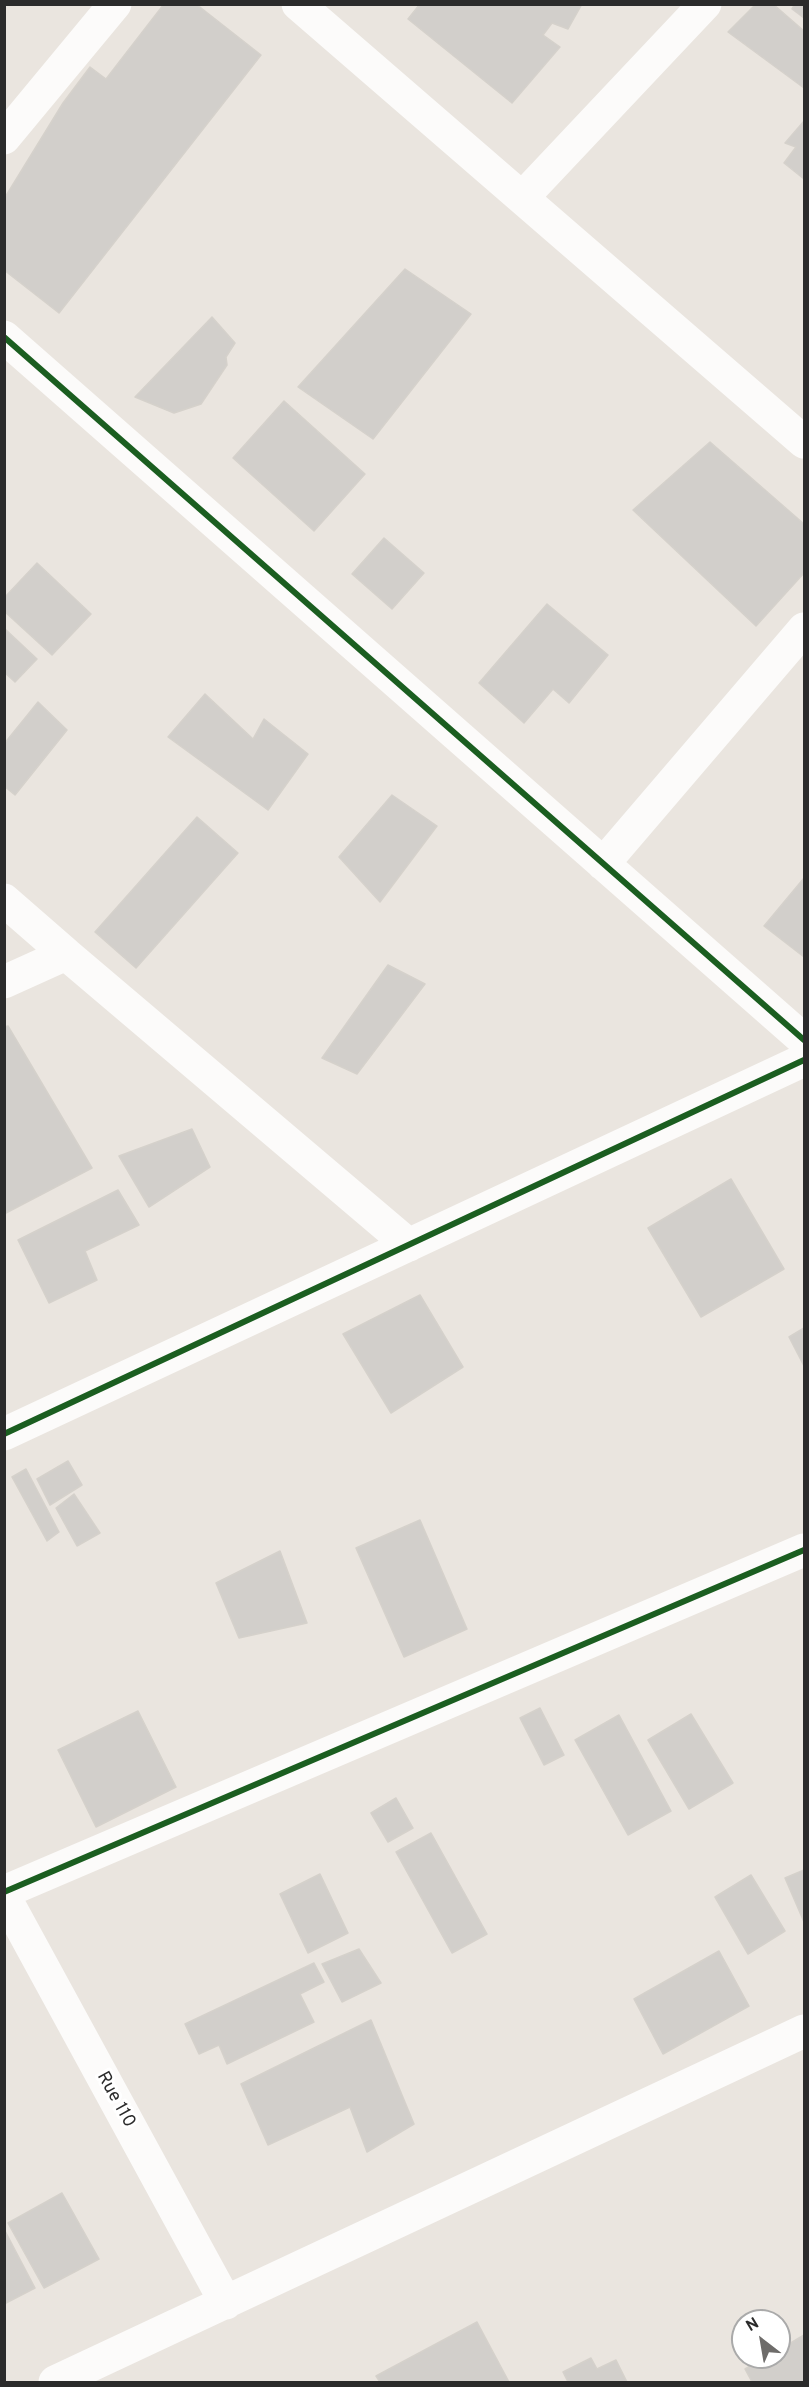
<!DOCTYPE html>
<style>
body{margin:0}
#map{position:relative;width:809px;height:2387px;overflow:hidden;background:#eae5df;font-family:Overpass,sans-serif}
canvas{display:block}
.frame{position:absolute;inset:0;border:6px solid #2b2b2b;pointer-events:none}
.north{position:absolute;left:731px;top:2309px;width:60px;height:60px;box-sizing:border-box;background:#fff;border:2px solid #aaa;border-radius:50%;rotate:329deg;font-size:16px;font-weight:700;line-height:24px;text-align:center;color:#2b2b2b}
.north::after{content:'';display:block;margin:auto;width:21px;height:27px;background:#6e6c6a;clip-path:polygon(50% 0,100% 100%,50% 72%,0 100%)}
</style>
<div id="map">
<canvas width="809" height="2387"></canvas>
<div class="frame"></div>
<div class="north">N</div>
</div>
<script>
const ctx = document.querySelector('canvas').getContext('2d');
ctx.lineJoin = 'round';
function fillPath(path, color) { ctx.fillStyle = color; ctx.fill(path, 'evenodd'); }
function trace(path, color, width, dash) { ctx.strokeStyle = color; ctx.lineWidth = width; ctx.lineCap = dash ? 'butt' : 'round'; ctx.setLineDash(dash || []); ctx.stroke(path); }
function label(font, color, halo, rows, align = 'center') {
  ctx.font = font + ' Overpass,sans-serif'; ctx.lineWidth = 6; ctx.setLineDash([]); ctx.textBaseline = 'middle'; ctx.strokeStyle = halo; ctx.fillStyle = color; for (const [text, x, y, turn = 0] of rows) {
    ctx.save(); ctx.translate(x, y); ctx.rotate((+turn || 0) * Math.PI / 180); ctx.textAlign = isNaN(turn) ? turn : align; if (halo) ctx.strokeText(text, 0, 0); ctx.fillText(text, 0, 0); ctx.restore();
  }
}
const building = new Path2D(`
 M 164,4 L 196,4 L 261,55 L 59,313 L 4,270 L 4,199 L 63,103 L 90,67 L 106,79 Z
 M 420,4 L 582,4 L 568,29 L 552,23 L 543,35 L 560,47 L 512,103 L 408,19 Z
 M 756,4 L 773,4 L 804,31 L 804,88 L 728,32 Z
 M 795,4 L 804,4 L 804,18 L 792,9 Z
 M 804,121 L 804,179 L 784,163 L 796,147 L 785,143 Z
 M 405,269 L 471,314 L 373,439 L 298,387 Z
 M 212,317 L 235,343 L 226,357 L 227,365 L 201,404 L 174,413 L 135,397 Z
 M 284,401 L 365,474 L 314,531 L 233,458 Z
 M 710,442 L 804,524 L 804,573 L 756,626 L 633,510 Z
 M 384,538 L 424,573 L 392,609 L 352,574 Z
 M 37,563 L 91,614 L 52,655 L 4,611 L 4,598 Z
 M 547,604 L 608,655 L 569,703 L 553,689 L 524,723 L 479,683 Z
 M 4,628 L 37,659 L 15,682 L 4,672 Z
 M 205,694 L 253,739 L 264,719 L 308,754 L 268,810 L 168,737 Z
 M 38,702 L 67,730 L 15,795 L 4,786 L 4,744 Z
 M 392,795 L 437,826 L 380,902 L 339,857 Z
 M 197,817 L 238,853 L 136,968 L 95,932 Z
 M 804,878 L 804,957 L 764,926 Z
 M 388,965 L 425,984 L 357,1074 L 322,1058 Z
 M 8,1026 L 92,1168 L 4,1214 L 4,1027 Z
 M 192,1129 L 210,1167 L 149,1207 L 119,1156 Z
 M 731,1179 L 784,1269 L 701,1317 L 648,1228 Z
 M 118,1190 L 139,1225 L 85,1251 L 97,1280 L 49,1303 L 18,1240 Z
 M 420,1295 L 463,1367 L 391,1413 L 343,1334 Z
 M 804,1328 L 804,1366 L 789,1337 Z
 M 68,1461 L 82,1485 L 50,1505 L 37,1479 Z
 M 26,1469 L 59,1532 L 47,1541 L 12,1477 Z
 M 74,1494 L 100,1533 L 77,1546 L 56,1508 Z
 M 420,1520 L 467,1629 L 404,1657 L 356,1548 Z
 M 280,1551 L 307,1623 L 239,1638 L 216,1583 Z
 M 540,1708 L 564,1755 L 544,1765 L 520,1718 Z
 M 138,1711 L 176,1787 L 96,1827 L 58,1750 Z
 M 691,1714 L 733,1783 L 689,1809 L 648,1740 Z
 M 619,1715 L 671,1811 L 628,1835 L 575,1740 Z
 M 396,1798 L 413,1828 L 388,1842 L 371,1813 Z
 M 431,1833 L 487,1934 L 452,1953 L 396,1852 Z
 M 804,1870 L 804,1922 L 785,1878 Z
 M 320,1874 L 348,1933 L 308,1953 L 280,1894 Z
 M 751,1875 L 785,1931 L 748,1954 L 715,1897 Z
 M 359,1949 L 381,1983 L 342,2002 L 322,1964 Z
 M 719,1951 L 749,2006 L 663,2054 L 634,1999 Z
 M 314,1963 L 324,1982 L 300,1994 L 314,2022 L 227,2064 L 219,2045 L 199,2054 L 185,2024 Z
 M 371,2020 L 414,2124 L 367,2152 L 350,2107 L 268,2145 L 241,2084 Z
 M 62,2193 L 99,2259 L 44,2288 L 8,2223 Z
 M 4,2229 L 35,2288 L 4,2304 Z
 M 477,2322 L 509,2382 L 380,2382 L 376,2376 Z
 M 804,2335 L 804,2382 L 752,2382 L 745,2369 L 766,2357 L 779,2357 L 779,2350 Z
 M 591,2358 L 597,2369 L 616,2360 L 627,2382 L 568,2382 L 563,2372 Z`);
const minor = new Path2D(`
 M 298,4 L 804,442
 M 4,138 L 115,4
 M 522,198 L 705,4
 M 4,337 L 804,1040
 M 603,864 L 804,629
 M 4,900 L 66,954
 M 4,982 L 66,954 L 409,1245
 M 4,1434 L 804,1060
 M 4,1892 L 804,1550
 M 4,1896 L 226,2303
 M 55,2382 L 804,2031`);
const cycleway = new Path2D(`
 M 4,337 L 804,1040
 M 4,1434 L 804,1060
 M 4,1892 L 804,1550`);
const streetNames = [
 ["Rue 110",115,2100,61]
];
fillPath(building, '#d2cfcb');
trace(building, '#d5d1cb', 1.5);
trace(minor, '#fcfbfa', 33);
trace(cycleway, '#1b5e20', 6);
label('18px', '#2b2b2b', '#fff', streetNames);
</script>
